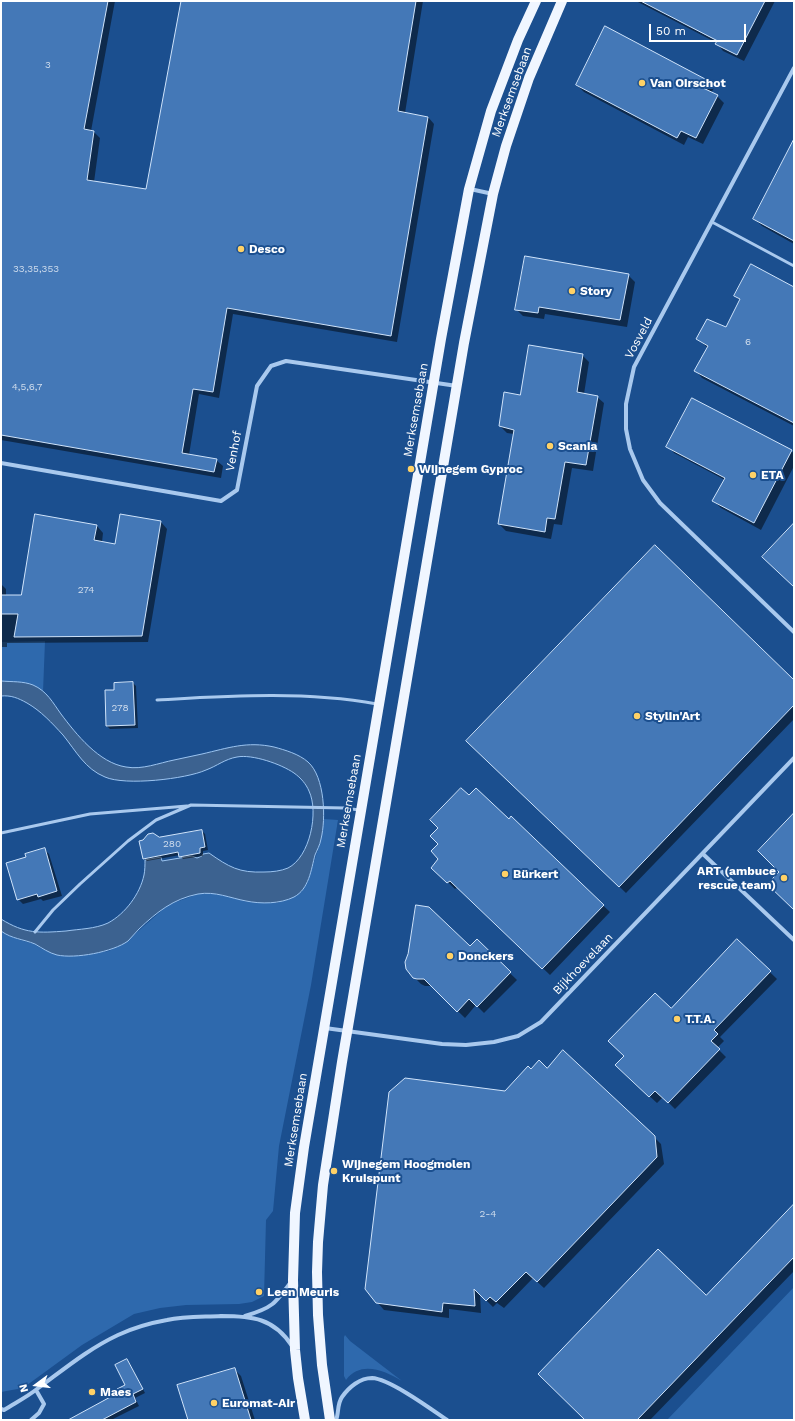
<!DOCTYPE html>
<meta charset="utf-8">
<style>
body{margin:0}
#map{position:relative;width:795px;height:1421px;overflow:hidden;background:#1b4f8f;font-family:"Work Sans",sans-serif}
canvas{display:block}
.frame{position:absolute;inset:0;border:2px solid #fff;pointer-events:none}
.north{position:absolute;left:16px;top:1365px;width:40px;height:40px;-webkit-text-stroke:3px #1b4f8f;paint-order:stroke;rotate:255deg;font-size:11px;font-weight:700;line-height:16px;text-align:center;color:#fff}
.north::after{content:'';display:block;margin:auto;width:14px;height:18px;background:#fff;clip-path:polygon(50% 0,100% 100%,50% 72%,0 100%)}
.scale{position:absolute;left:649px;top:24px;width:97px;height:18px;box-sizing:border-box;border:2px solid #fff;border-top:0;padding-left:5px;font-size:12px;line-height:14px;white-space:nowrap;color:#fff;-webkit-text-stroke:3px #1b4f8f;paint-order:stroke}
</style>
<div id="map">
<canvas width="795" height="1421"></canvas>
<div class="frame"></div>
<div class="north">N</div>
<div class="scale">50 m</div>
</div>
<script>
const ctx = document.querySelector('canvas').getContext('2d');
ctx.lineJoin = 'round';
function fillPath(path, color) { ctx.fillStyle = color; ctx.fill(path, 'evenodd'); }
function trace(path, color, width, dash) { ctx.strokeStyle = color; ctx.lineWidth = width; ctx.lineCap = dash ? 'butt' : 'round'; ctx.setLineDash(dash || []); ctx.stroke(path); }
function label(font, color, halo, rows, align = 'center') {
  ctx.font = font + ' "Work Sans",sans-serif'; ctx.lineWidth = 4; ctx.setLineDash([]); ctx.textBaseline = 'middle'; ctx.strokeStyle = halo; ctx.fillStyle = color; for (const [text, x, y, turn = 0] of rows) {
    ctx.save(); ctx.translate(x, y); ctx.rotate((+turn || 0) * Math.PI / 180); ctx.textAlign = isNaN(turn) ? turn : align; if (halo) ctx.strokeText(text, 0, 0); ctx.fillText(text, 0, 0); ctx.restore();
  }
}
const green = new Path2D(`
 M 45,641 L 43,692 C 29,682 18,682 1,681 L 1,642 Z
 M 324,819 L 338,820 L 311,985 L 279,1146 L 273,1211 L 266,1220 L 264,1296 L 252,1302 L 239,1304 L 186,1305 L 160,1308 L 134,1314 L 82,1345 L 23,1388 L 1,1392 L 1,931 L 7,935 L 20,940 L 34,944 L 42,949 L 72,955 L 89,954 L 109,951 L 127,941 L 168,905 L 198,894 L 211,893 L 227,896 L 247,902 L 278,903 L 307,884 L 321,840 Z
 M 794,1287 L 794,1420 L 667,1420 Z
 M 345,1335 L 350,1341 L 402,1381 C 385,1371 361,1360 346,1380 L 344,1376 L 344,1337 Z`);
const water = new Path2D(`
 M 1,681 C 12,682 23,681 33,685 C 47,691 53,703 61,714 C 76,734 99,763 126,767 C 142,770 159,763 174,760 C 183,758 193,756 202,754 C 228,748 247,741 274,747 C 285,750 299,754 308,762 C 325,777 326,819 321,839 C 320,845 317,850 315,855 C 311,870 309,889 294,897 C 280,904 261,904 246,901 C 230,898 215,891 198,894 C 173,899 157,912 139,929 C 135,933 132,937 128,941 C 113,952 75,959 57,955 C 49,953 42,948 35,944 C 23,939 12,939 1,931 L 1,919 C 25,934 39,933 66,931 C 79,929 95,929 108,923 C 125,914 140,894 144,875 C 145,870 145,865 145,860 L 161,857 L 162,861 L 192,856 L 197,858 L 202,856 L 203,854 L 209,853 C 229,867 239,873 264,872 C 272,872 281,871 288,868 C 310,857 319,812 309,791 C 306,784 301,778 294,773 C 281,764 252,754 237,757 C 225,759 217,766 206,770 C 186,779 125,786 105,777 C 85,769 76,751 63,735 C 52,723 41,711 27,703 C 18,698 11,695 1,696 Z`);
const shadow = new Path2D(`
 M 1,1 L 115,1 L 91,131 L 94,132 L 100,138 L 94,182 L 147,190 L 182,1 L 423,1 L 405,113 L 428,117 L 434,124 L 397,342 L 233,314 L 219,398 L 199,394 L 189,455 L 216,460 L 223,466 L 221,478 L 1,440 Z
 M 636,1 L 775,1 L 744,61 L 723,51 L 717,43 Z
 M 606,28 L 707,81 L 714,88 L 711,93 L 717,96 L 724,103 L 703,144 L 688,137 L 684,145 L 584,92 L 577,85 Z
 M 794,141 L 794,244 L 762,226 L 755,219 Z
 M 628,275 L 635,282 L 627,327 L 545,314 L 544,319 L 523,316 L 516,309 Z
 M 794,288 L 794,426 L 702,378 L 696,371 L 708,348 L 698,339 L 726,328 L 741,301 L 735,296 Z
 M 582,355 L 589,362 L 584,394 L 597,397 L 604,403 L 593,471 L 572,468 L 562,525 L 554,524 L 551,539 L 506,531 L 499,524 L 514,434 L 507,433 L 500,426 L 520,396 Z
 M 753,430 L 794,453 L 794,466 L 761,530 L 721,508 L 714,501 L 725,480 L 674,453 L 668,446 L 752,431 Z
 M 161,522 L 167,529 L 148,642 L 7,643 L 7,647 L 1,647 L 1,584 L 6,589 L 6,596 L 22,596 L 97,526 L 103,533 L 102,542 L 116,545 Z
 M 794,681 L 794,719 L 626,893 L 468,741 Z
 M 133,683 L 136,686 L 138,728 L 110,729 L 107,726 L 115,691 Z
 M 469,797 L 509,820 L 511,818 L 610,912 L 550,975 L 458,887 L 455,889 L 432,867 L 440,859 L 439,844 Z
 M 202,831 L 205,834 L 208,850 L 203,851 L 203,856 L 183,859 L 180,855 L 147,861 L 144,858 L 159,839 Z
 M 44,849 L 49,854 L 62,896 L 43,901 L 41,899 L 23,904 L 18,899 L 27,858 Z
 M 737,940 L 777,979 L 720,1037 L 724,1041 L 717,1048 L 726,1057 L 675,1109 L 663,1097 L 657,1103 L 623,1072 L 671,1009 Z
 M 477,941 L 517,980 L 484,1013 L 476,1005 L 465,1018 L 432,986 L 425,986 L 421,984 L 414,977 L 470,948 Z
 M 547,1069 L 654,1137 L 661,1144 L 664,1164 L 544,1288 L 533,1278 L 504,1308 L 497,1303 L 493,1307 L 480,1294 L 481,1313 L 449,1309 L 449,1318 L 384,1310 L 377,1302 L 505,1092 L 532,1070 Z
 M 794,1205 L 794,1271 L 650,1420 L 586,1420 Z
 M 127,1361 L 130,1364 L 145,1393 L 135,1398 L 139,1406 L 111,1420 L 77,1420 L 115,1396 L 126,1385 Z
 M 234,1369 L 241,1376 L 255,1420 L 189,1420 Z`);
const building = new Path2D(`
 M 1,1 L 108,1 L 84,129 L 94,131 L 87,180 L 146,189 L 181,1 L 416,1 L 398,111 L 428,117 L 391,336 L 227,308 L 213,392 L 193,389 L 182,453 L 217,459 L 214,472 L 1,435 Z
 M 641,1 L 765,1 L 737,55 L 715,44 L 717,41 Z
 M 605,26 L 707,80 L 703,88 L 718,95 L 696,138 L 681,131 L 677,138 L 576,85 Z
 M 794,139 L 794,241 L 753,219 Z
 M 525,256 L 629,274 L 620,320 L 539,307 L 538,313 L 515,310 Z
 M 751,264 L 794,287 L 794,423 L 694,371 L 708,346 L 696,339 L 707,319 L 726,327 L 740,299 L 734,296 Z
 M 529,345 L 583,354 L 577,392 L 598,396 L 586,465 L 565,462 L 555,519 L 547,518 L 545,532 L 498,524 L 514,430 L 499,426 L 504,392 L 520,395 Z
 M 692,398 L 792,450 L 754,523 L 712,501 L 725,478 L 666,447 Z
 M 35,514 L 97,525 L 94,540 L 115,544 L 120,514 L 161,521 L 142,636 L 14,637 L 18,614 L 1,614 L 1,595 L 21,595 Z
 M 794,523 L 794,587 L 762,557 Z
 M 655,545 L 794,680 L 794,705 L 619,887 L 466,741 Z
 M 133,682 L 135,725 L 106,726 L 105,690 L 114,690 L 114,683 Z
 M 461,788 L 469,795 L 476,788 L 509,819 L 511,816 L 604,905 L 542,969 L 450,881 L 447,883 L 431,868 L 438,859 L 431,851 L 438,844 L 430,836 L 438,828 L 430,820 Z
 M 794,813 L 794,910 L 767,884 L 779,872 L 758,851 Z
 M 202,830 L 205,847 L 200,848 L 200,853 L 179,857 L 178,852 L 143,859 L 139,841 L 143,840 L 148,834 L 153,833 L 159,837 Z
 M 45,848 L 57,891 L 38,897 L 37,894 L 17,900 L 6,863 L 26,857 L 25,854 Z
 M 416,905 L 429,907 L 470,946 L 477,939 L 511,972 L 477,1007 L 469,999 L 457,1012 L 424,979 L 417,979 L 413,978 L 406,969 L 405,962 L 408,954 Z
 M 737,939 L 771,971 L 714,1030 L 718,1034 L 711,1041 L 720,1049 L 668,1103 L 655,1091 L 649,1097 L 615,1065 L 624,1056 L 608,1041 L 655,993 L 671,1008 Z
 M 563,1050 L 655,1136 L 657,1157 L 537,1282 L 526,1272 L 496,1302 L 490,1297 L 486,1301 L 474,1289 L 475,1306 L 443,1303 L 442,1312 L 376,1303 L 365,1289 L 389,1092 L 405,1078 L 505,1091 L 528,1066 L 531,1069 L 539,1060 L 547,1068 Z
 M 794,1204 L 794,1257 L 637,1420 L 585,1420 L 538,1374 L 658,1249 L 706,1295 Z
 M 127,1359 L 143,1389 L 133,1394 L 136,1402 L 102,1420 L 68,1420 L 114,1395 L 117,1389 L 125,1385 L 115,1365 Z
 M 235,1368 L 251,1420 L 188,1420 L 177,1385 Z`);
const lane = new Path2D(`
 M 712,222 L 794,266
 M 157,700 C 230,696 304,691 377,704
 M 1,833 L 90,814 L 187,806
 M 35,932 L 53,910 L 80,884 L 128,841 L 156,820 L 191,805 L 345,808 L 359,810`);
const street = new Path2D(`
 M 794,68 L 634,367 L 626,404 L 626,429 L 630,449 L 643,480 L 660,503 L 794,632
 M 470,189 L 493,194
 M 1,463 L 221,501 L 237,490 L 257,386 L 271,366 L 286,361 L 457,386
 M 703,854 L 794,940
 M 325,1028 L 442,1044 L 466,1045 L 494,1042 L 518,1036 L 541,1022 L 794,758
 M 245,1316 C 272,1308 275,1304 291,1282
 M 1,1409 L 4,1410 C 15,1403 27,1397 37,1389 C 63,1370 88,1349 118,1335 C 133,1328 150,1323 167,1320 C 184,1316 204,1317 221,1316 C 252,1316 274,1318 292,1346
 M 31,1420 L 39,1413 L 44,1404 L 36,1390
 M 336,1420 C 339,1413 337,1404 342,1397 C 349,1387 360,1378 372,1378 C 390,1379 431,1409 447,1420`);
const primary = new Path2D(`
 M 305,1420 L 298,1378 L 295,1350 L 293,1280 L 295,1213 L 304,1147 L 441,339 L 469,189 L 491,111 L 518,40 L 536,1
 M 330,1420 L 322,1365 L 318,1315 L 317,1272 L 318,1242 L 323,1185 L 342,1062 L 464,343 L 493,194 L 506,146 L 529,78 L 562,1`);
const markers = [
 [642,83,4,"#ffd166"],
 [241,249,4,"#ffd166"],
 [572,291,4,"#ffd166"],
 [550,446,4,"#ffd166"],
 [411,469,4,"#ffd166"],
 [753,475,4,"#ffd166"],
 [637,716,4,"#ffd166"],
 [505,874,4,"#ffd166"],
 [784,878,4,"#ffd166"],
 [450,956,4,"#ffd166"],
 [677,1019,4,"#ffd166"],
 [334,1171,4,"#ffd166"],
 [259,1292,4,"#ffd166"],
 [92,1392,4,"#ffd166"],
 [214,1403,4,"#ffd166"]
];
const numberNames = [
 ["3",48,65],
 ["33,35,353",36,269],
 ["6",748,342],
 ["4,5,6,7",27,387],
 ["274",86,590],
 ["278",120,708],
 ["280",172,844],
 ["2-4",488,1214]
];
const poiNames = [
 ["Van Oirschot",650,83],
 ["Desco",249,249],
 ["Story",580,291],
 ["Scania",558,446],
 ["Wijnegem Gyproc",419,469],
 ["ETA",761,475],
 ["Stylin'Art",645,716],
 ["ART (ambuce",776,871,"right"],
 ["rescue team)",776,885,"right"],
 ["Bürkert",513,874],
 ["Donckers",458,956],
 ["T.T.A.",685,1019],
 ["Wijnegem Hoogmolen",342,1164],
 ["Kruispunt",342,1178],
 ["Leen Meuris",267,1292],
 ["Maes",100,1392],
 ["Euromat-Air",222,1403]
];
const streetNames = [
 ["Merksemsebaan",512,92,-70],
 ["Vosveld",639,338,-62],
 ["Merksemsebaan",416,410,-80],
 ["Venhof",234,451,-79],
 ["Merksemsebaan",349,801,-80],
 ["Bijkhoevelaan",583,964,-46],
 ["Merksemsebaan",296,1120,-81]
];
fillPath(green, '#2e69ad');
fillPath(water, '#3c6290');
trace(water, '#9cc4f0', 1);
fillPath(shadow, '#0007');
fillPath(building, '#4478b7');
trace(building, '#cfe3fa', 1);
trace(lane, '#a9c9ee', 3);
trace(street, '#a9c9ee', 4);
trace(primary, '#f0f6ff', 10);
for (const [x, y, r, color] of markers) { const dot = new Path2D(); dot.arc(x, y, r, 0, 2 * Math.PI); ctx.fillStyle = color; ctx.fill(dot); trace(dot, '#1b4f8f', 1.5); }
label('10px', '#d0dded', null, numberNames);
label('bold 12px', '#fff', '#1b4f8f', poiNames, 'left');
label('12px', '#fff', '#1b4f8f', streetNames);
</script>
